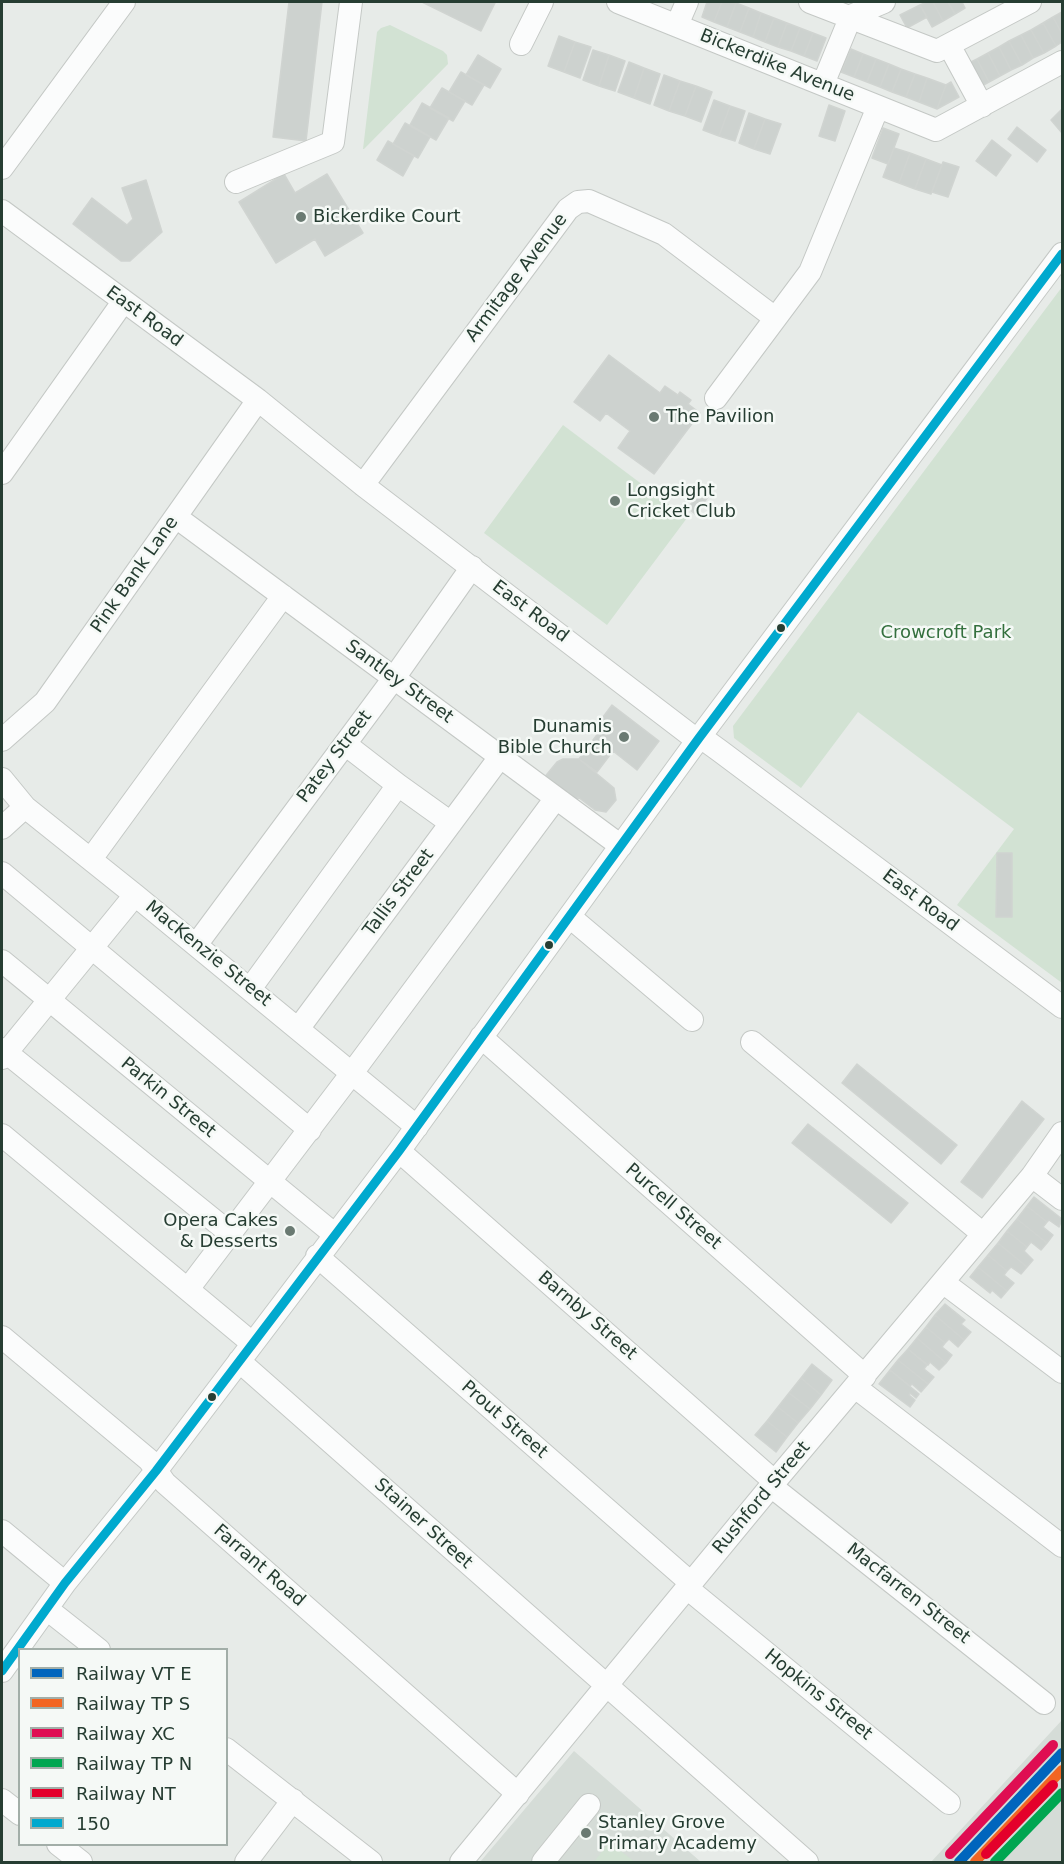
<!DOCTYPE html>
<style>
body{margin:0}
#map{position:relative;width:1064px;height:1864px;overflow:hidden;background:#e7ebe8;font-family:"DejaVu Sans",sans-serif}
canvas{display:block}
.frame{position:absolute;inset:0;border:3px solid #263d32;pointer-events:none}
.legend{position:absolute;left:18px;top:1648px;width:210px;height:198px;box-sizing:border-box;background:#f5f9f6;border:2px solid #a2aea8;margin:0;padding:8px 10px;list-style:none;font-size:18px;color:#263d32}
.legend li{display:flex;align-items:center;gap:12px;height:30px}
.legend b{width:30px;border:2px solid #a2aea8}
</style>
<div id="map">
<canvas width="1064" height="1864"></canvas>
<div class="frame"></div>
<ul class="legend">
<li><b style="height:8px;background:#0065bd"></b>Railway VT E</li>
<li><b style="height:8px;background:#f26522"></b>Railway TP S</li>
<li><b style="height:8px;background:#df0d52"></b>Railway XC</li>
<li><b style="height:8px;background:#00a651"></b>Railway TP N</li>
<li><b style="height:8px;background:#e4002b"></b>Railway NT</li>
<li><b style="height:8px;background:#00a9ce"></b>150</li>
</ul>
</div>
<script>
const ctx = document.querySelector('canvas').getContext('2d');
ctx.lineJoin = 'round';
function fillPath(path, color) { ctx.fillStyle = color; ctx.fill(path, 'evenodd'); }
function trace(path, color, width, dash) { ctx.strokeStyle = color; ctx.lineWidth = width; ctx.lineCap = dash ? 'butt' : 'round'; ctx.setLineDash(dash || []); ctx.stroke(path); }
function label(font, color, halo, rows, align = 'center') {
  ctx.font = font + ' "DejaVu Sans",sans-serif'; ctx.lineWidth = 5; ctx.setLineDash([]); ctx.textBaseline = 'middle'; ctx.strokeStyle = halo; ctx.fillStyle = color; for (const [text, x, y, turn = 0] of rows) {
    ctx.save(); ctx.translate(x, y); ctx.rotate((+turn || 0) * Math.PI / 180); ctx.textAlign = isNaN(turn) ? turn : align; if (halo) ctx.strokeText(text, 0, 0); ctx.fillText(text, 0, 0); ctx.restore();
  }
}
const built = new Path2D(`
 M 1062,1720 L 1062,1862 L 931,1862 Z
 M 574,1751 L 701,1862 L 480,1862 Z`);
const green = new Path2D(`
 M 390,25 L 443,51 L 447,55 L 448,64 L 364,149 L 363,149 L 377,32 L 381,28 Z
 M 1062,287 L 1062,983 L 957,905 L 1014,829 L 858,712 L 801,788 L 734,738 L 733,726 Z
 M 563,425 L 687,518 L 607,625 L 484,533 Z
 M 609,1842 L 635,1862 L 594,1862 Z`);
const building = new Path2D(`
 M 289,2 L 322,2 L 306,141 L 273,137 Z
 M 422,2 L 493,2 L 495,3 L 481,31 Z
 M 707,2 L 722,2 L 714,22 L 702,17 Z
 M 722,2 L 736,3 L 727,27 L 714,22 Z
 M 927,2 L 933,2 L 943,21 L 932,27 L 920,5 Z
 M 933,2 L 948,2 L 955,14 L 943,21 Z
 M 948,2 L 962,2 L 965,8 L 955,14 Z
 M 736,3 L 749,8 L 740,32 L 727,27 Z
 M 920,5 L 927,17 L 907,28 L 900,15 Z
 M 749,8 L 761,13 L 753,37 L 740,32 Z
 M 1062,12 L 1062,34 L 1053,17 Z
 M 761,13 L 774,18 L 765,42 L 753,37 Z
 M 1053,17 L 1062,34 L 1062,42 L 1056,46 L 1043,23 Z
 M 774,18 L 787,23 L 778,47 L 765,42 Z
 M 787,23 L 800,28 L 791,51 L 778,47 Z
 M 1043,23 L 1056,46 L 1044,53 L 1031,30 Z
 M 800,28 L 813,33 L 804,56 L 791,51 Z
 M 1031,30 L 1044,53 L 1033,58 L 1021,35 Z
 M 813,33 L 826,38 L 817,61 L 804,56 Z
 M 1021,35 L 1033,58 L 1022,65 L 1009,41 Z
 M 559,36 L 575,42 L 564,72 L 548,66 Z
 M 1009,41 L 1022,65 L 1011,70 L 999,47 Z
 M 575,42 L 591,47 L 580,78 L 564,72 Z
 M 999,47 L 1011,70 L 1000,76 L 988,53 Z
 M 851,49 L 863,54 L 854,77 L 841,72 Z
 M 593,50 L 609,55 L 599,86 L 583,80 Z
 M 988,53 L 1000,76 L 989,82 L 977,59 Z
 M 863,54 L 876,59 L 867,82 L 854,77 Z
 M 478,55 L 501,69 L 490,88 L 466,75 Z
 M 609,55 L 625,61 L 615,91 L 599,86 Z
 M 876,59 L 889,64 L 880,87 L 867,82 Z
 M 977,59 L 989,82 L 978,88 L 965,65 Z
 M 629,62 L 644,68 L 634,98 L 618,92 Z
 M 889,64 L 901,69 L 892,92 L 880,87 Z
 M 644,68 L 660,74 L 650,104 L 634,98 Z
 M 901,69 L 915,74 L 906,97 L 892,92 Z
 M 461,72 L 484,85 L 472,105 L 449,92 Z
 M 915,74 L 927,78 L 919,102 L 906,97 Z
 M 664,75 L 680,81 L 669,111 L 654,105 Z
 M 927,78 L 946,85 L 937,109 L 919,102 Z
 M 680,81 L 696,86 L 685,116 L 669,111 Z
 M 951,82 L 959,97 L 937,109 L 946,85 Z
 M 696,86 L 712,92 L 701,122 L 685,116 Z
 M 442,88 L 465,101 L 453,121 L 430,108 Z
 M 714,100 L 730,106 L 719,136 L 703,130 Z
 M 422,103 L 449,118 L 436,140 L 410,125 Z
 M 829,105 L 845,111 L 835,141 L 819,136 Z
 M 730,106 L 745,111 L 735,141 L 719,136 Z
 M 1062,109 L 1062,133 L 1051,120 Z
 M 749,113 L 765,119 L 754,149 L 739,143 Z
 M 765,119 L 781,124 L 770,154 L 754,149 Z
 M 405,123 L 430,137 L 418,158 L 393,144 Z
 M 1017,127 L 1046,150 L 1037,162 L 1008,139 Z
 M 883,128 L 899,134 L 888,164 L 872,158 Z
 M 992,140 L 1011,155 L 996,176 L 976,161 Z
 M 388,141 L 414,156 L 403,176 L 377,160 Z
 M 894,148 L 910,153 L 899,183 L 883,177 Z
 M 910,153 L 926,159 L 915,189 L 899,183 Z
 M 926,159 L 942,165 L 931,194 L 915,189 Z
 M 943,162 L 959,167 L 948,197 L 932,192 Z
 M 284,174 L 295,193 L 327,174 L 363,233 L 325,256 L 315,239 L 276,263 L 239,202 Z
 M 146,180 L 162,232 L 130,261 L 121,261 L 73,224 L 92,198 L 127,225 L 133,219 L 122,188 Z
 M 609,355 L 660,393 L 665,386 L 678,395 L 680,392 L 691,400 L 688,404 L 700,413 L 654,474 L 618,448 L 630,431 L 606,413 L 600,421 L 574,402 Z
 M 700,491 L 708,497 L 695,514 L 688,508 Z
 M 612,705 L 659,741 L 637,770 L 613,751 L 597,772 L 579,759 L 599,732 L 594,729 Z
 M 563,759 L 579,759 L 614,788 L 616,800 L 606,812 L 595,810 L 578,797 L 573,805 L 543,779 L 557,762 Z
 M 997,853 L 1012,853 L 1012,917 L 996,917 Z
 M 857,1064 L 957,1145 L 941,1164 L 842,1083 Z
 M 1022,1101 L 1044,1119 L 982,1198 L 961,1182 Z
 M 808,1124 L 908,1203 L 891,1223 L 792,1143 Z
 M 1034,1197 L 1062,1219 L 1059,1227 L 1049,1220 L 1047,1222 L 1027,1206 Z
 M 1027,1206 L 1047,1222 L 1043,1227 L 1053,1235 L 1047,1243 L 1017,1219 Z
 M 1017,1219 L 1047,1243 L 1041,1250 L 1031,1242 L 1027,1247 L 1007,1231 Z
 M 1007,1231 L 1027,1247 L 1024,1251 L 1033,1260 L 1027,1267 L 998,1243 Z
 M 998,1243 L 1027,1267 L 1021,1274 L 1011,1267 L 1007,1271 L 988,1255 Z
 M 988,1255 L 1007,1271 L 1004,1275 L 1014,1283 L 1007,1291 L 978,1267 Z
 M 978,1267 L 1007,1291 L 1001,1298 L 992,1290 L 990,1293 L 970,1277 Z
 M 945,1304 L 965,1320 L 961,1324 L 971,1332 L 964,1340 L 935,1315 Z
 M 935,1315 L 964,1340 L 958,1347 L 949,1339 L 945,1343 L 926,1327 Z
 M 926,1327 L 945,1343 L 942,1347 L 952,1355 L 946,1363 L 917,1338 Z
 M 917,1338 L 946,1363 L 939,1370 L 930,1362 L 928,1365 L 908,1349 Z
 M 908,1349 L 927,1365 L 924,1369 L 934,1377 L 928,1384 L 898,1360 Z
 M 898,1360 L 928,1384 L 921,1392 L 912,1384 L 910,1386 L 890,1370 Z
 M 812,1364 L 832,1380 L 821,1395 L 801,1378 Z
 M 890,1370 L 919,1394 L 916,1398 L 910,1393 L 909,1395 L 915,1400 L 910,1407 L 879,1384 Z
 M 801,1378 L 821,1395 L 810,1409 L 789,1393 Z
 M 789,1393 L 810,1409 L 798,1423 L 778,1407 Z
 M 778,1407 L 798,1423 L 787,1437 L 767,1421 Z
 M 767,1421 L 787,1437 L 776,1452 L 755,1435 Z`);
const minor = new Path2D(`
 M 618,2 L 936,130 L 1062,62
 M 810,2 L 937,51 L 1030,2
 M 677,25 L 687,2
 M 521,44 L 542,2
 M 949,45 L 982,106
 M 823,84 L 851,16 L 884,2
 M 2,168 L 124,2
 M 236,182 L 333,142 L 351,2
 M 2,211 L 258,400 L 363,485 L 689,734 L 709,743 L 720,751 L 1062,1007
 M 716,398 L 810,272 L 878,107
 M 2,473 L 123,302
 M 363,485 L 568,209 L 578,202 L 589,201 L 664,234 L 775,318
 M 176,517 L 621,846
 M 2,740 L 45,702 L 258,400
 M 345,744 L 398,785
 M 2,779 L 25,807 L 135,895 L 417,1127
 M 2,828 L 25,807
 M 91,859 L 283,596
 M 2,873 L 310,1130
 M 570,917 L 692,1020
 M 196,945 L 394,678 L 472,567
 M 2,961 L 334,1234
 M 250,989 L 398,785 L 451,823
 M 298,1029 L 500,757
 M 481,1037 L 865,1376
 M 752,1042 L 983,1234
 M 2,1049 L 231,1234
 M 2,1058 L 135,895
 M 2,1135 L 252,1343
 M 399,1151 L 775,1482
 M 1032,1176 L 1062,1199
 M 317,1256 L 691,1583
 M 944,1283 L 1062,1372
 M 188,1289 L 352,1073 L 556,798
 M 2,1337 L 149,1460 L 165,1483 L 518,1794
 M 239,1361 L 807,1862
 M 855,1387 L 1062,1546
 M 771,1486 L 1044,1703
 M 2,1531 L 65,1583
 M 687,1588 L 949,1803
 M 47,1609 L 99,1650
 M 2,1671 L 65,1583 L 156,1471 L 399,1151 L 699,738 L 1062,254
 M 226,1749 L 371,1862
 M 2,1800 L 20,1814
 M 58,1844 L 81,1862
 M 246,1862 L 293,1800
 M 461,1862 L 771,1486 L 1032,1176 L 1062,1133
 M 543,1862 L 589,1805`);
const bus1 = new Path2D(`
 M 2,1671 L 65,1583 L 156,1471 L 399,1151 L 699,738 L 1062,254`);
const rail1 = new Path2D(`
 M 959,1862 L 1062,1753`);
const rail2 = new Path2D(`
 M 975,1862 L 1062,1770`);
const rail3 = new Path2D(`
 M 950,1854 L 1053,1745`);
const rail4 = new Path2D(`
 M 995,1862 L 1062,1793`);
const rail5 = new Path2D(`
 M 986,1854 L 1053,1785`);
const markers = [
 [301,217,6,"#6a7a72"],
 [654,417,6,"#6a7a72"],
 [615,501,6,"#6a7a72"],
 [781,628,5,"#263d32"],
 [624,737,6,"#6a7a72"],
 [549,945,5,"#263d32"],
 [290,1231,6,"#6a7a72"],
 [212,1397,5,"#263d32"],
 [586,1833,6,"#6a7a72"]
];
const streetNames = [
 ["Bickerdike Avenue",777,66,22],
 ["Armitage Avenue",517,278,-53],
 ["East Road",144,317,36],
 ["Pink Bank Lane",135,575,-55],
 ["East Road",530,612,37],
 ["Santley Street",399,682,36],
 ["Patey Street",335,757,-53],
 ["Tallis Street",399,893,-53],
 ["East Road",920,901,37],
 ["MacKenzie Street",208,954,39],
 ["Parkin Street",168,1098,39],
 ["Purcell Street",673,1207,41],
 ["Barnby Street",587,1316,41],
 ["Prout Street",504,1420,41],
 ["Rushford Street",762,1498,-50],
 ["Stainer Street",423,1524,42],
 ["Farrant Road",259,1566,41],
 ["Macfarren Street",908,1594,38],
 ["Hopkins Street",818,1695,39]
];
const poiNames = [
 ["Bickerdike Court",313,217],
 ["The Pavilion",666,417],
 ["Longsight",627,491],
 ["Cricket Club",627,512],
 ["Dunamis",612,727,"right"],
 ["Bible Church",612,748,"right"],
 ["Opera Cakes",278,1221,"right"],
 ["& Desserts",278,1242,"right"],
 ["Stanley Grove",598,1823],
 ["Primary Academy",598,1844]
];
const parkNames = [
 ["Crowcroft Park",946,633]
];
fillPath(built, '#d5dcd7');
fillPath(green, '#d2e2d3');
fillPath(building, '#cdd2cf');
trace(building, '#d0d4d1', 1.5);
trace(minor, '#c4c8c5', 24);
trace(minor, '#fbfcfc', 22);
trace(bus1, '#00a9ce', 9);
trace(rail1, '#0065bd', 10);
trace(rail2, '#f26522', 10);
trace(rail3, '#df0d52', 10);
trace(rail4, '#00a651', 10);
trace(rail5, '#e4002b', 10);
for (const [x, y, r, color] of markers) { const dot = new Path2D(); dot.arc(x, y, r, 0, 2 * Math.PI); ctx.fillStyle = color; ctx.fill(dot); trace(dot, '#f5f9f6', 2); }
label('18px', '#263d32', '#f5f9f6', streetNames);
label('18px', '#263d32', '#f5f9f6', poiNames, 'left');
label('18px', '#34703e', '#f5f9f6', parkNames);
</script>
